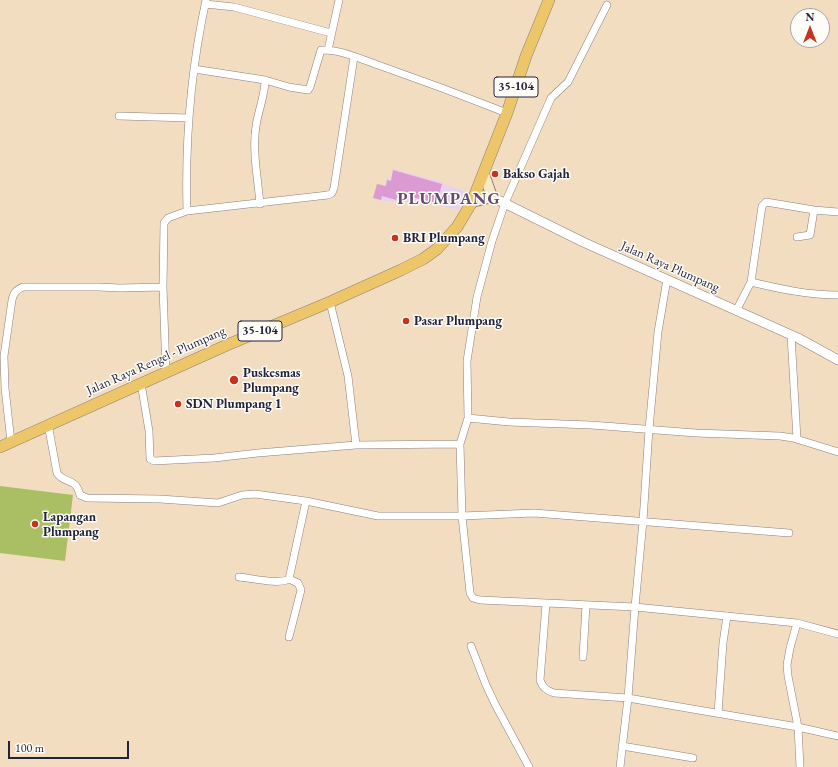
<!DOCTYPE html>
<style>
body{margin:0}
#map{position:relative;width:838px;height:767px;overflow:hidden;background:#f3ddc0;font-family:"EB Garamond",serif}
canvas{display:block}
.north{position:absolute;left:790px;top:8px;width:40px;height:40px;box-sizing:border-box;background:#fdfcf7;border:1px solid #a5a5ac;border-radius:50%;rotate:0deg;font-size:11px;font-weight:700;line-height:16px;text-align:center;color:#22223b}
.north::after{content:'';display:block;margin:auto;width:14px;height:18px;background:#c8321e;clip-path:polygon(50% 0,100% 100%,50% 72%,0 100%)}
.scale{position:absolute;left:8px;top:741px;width:121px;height:18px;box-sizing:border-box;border:2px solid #22223b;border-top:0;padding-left:5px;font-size:12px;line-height:14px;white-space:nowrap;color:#22223b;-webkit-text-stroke:3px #fdfcf7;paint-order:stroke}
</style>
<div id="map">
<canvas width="838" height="767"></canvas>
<div class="north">N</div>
<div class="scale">100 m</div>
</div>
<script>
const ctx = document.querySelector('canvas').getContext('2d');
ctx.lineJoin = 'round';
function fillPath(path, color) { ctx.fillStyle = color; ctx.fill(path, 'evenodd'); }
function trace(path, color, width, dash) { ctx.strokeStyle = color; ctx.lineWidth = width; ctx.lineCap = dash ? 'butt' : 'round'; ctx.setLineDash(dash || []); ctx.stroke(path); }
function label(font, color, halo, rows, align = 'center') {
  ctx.font = font + ' "EB Garamond",serif'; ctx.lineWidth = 3; ctx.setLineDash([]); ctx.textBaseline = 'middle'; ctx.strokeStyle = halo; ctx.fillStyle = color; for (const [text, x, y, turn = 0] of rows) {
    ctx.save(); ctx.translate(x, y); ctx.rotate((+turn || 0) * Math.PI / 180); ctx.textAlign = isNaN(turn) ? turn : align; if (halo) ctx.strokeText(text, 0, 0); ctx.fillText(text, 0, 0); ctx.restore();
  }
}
const built = new Path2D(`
 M 393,169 L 442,182 L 446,185 L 468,192 L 459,210 L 436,204 L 398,201 L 381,201 L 387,178 L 390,179 Z`);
const green = new Path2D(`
 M 0,486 L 73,495 L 65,561 L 0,553 Z`);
const building = new Path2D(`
 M 393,170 L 442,184 L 437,203 L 398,194 L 396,200 L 382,196 L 381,200 L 373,198 L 377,184 L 386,186 L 387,180 L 391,181 Z`);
const minor = new Path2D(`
 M 205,4 L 234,7 L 331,33
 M 607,5 L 568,82 L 551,98 L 505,203 L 492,241 L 477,297 L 467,361 L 468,418 L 460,444 L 462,516 L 470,593 L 473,598 L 480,600 L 635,607 L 797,623 L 838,634
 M 328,50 L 339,0
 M 194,69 L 265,80
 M 119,116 L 189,118
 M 260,204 C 258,179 252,151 256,126 C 258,111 265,96 265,80 L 289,87 L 308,90 L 310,87 L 321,50 C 340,49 360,59 378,65 C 421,80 464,96 507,113
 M 187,211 C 185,141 191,69 206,0
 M 797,237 L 810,235 L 814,210
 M 751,282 C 780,289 808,295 838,295
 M 330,302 L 348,376 L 356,445
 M 736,311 L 751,282 L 762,206 L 766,202 L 814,210 L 838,212
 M 791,335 L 797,439
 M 166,373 L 163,287 L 164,223 L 168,218 L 187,211 L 328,195 L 332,193 L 334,188 L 354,57
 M 141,383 L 149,431 L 150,459 L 154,461 L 214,458 L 258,453 L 356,445 L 460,444
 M 468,418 L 509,422 L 591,425 L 696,433 L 780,436 L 793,438 L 838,452
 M 48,424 L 57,473 C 65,485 75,476 80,495 L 87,498 L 160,499 L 218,503 L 242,495 L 255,494 L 306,501 L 378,516 L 462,516 L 534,513 L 789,533
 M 11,442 L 5,388 L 4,356 L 12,300 C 14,292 16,290 23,287 L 98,287 L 120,288 L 163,287
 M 239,577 C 251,578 280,585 289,579 L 306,501
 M 546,604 L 540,680 C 543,688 546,690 554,693 L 628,698 L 798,727 L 838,736
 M 797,623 L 790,648 L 787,665 L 788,676 L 798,727 L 800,767
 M 289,637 L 301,590 L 298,583 L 289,579
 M 471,646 L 486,685 L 495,704 L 529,767
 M 583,657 L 586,605
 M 718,713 L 723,643 L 727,616
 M 622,746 L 693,758
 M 620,767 L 628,698 L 635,607 L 643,521 L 649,429 L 658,332 L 667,279`);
const tertiary = new Path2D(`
 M 492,197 L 583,242 L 798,338 L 838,360`);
const secondary = new Path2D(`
 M 472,202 L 492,197 L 484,174`);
const primary = new Path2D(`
 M 0,447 L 227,345 L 330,302 L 401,270 L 423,259 L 437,249 L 457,227 L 472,202 L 507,113 L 526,56 L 549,0`);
const markers = [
 [495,174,4,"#c8321e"],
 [395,238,4,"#c8321e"],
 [406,321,4,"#c8321e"],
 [234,380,5,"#c8321e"],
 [178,404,4,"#c8321e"],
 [35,524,4,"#c8321e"]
];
const shields = [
 [516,87,44],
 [260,331,44]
];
const shieldNames = [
 ["35-104",516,87],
 ["35-104",260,331]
];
const poiNames = [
 ["Bakso Gajah",503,174],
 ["BRI Plumpang",403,238],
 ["Pasar Plumpang",414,321],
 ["Puskesmas",243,373],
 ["Plumpang",243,388],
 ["SDN Plumpang 1",186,404],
 ["Lapangan",43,517],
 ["Plumpang",43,532]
];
const streetNames = [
 ["Jalan Raya Plumpang",670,267,24],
 ["Jalan Raya Rengel - Plumpang",156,361,-24]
];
const districtNames = [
 ["PLUMPANG",449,199]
];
fillPath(built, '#e7d2ef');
fillPath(green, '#aabf64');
fillPath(building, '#db9ad1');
trace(minor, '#8a807e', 8);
trace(tertiary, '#8a807e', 10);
trace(secondary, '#8a807e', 12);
trace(primary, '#8a807e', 12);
trace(minor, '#fff', 7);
trace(tertiary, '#fff', 9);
trace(secondary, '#f7e8c3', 10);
trace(primary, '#ecc669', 11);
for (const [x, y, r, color] of markers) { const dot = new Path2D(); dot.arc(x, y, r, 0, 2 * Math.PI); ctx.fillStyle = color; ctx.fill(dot); trace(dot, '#fdfcf7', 1.5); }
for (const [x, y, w] of shields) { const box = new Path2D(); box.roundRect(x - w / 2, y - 10, w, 20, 3); ctx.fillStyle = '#fdfcf7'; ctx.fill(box); trace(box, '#22223b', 1); }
label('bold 12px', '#22223b', null, shieldNames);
label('bold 13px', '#22223b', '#fdfcf7', poiNames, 'left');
label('13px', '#22223b', '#fdfcf7', streetNames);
ctx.letterSpacing = '1px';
label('bold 17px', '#634c70', '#fdfcf7', districtNames);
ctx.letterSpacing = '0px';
</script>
